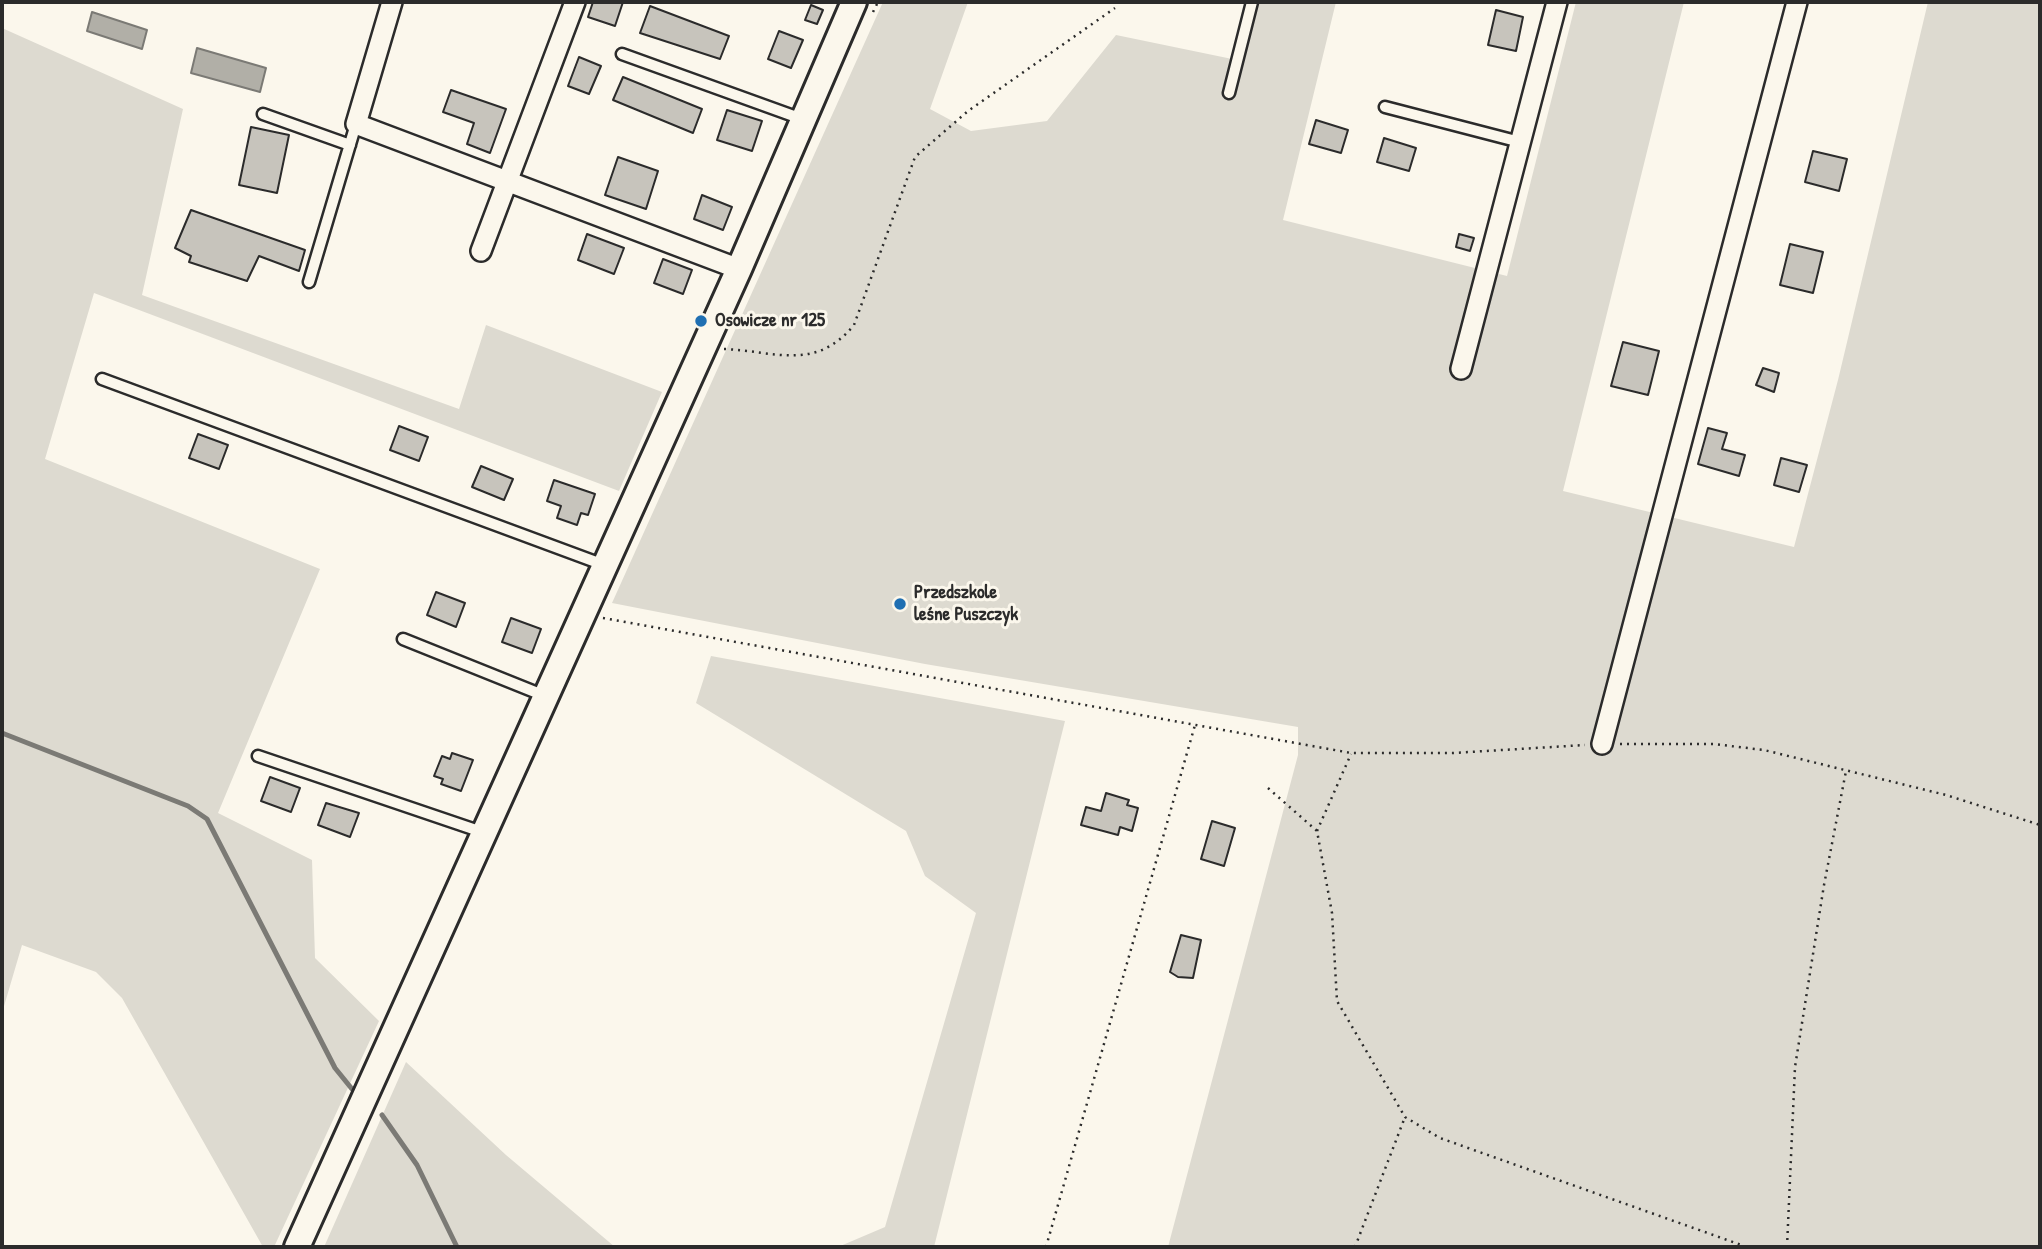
<!DOCTYPE html>
<meta charset="utf-8">
<style>
body{margin:0}
#map{position:relative;width:2042px;height:1249px;overflow:hidden;background:#fbf7ec;font-family:"Patrick Hand",sans-serif}
canvas{display:block}
.frame{position:absolute;inset:0;border:4px solid #2b2b2b;pointer-events:none}
</style>
<div id="map">
<canvas width="2042" height="1249"></canvas>
<div class="frame"></div>
</div>
<script>
const ctx = document.querySelector('canvas').getContext('2d');
ctx.lineJoin = 'round';
function fillPath(path, color) { ctx.fillStyle = color; ctx.fill(path, 'evenodd'); }
function trace(path, color, width, dash) { ctx.strokeStyle = color; ctx.lineWidth = width; ctx.lineCap = dash ? 'butt' : 'round'; ctx.setLineDash(dash || []); ctx.stroke(path); }
function label(font, color, halo, rows, align = 'center') {
  ctx.font = font + ' "Patrick Hand",sans-serif'; ctx.lineWidth = 6; ctx.setLineDash([]); ctx.textBaseline = 'middle'; ctx.strokeStyle = halo; ctx.fillStyle = color; for (const [text, x, y, turn = 0] of rows) {
    ctx.save(); ctx.translate(x, y); ctx.rotate((+turn || 0) * Math.PI / 180); ctx.textAlign = isNaN(turn) ? turn : align; if (halo) ctx.strokeText(text, 0, 0); ctx.fillText(text, 0, 0); ctx.restore();
  }
}
const green = new Path2D(`
 M 883,2 L 968,2 L 930,109 L 971,131 L 1047,121 L 1116,35 L 1237,60 L 1252,2 L 1336,2 L 1283,220 L 1507,276 L 1576,2 L 1684,2 L 1563,491 L 1794,547 L 1838,380 L 1928,2 L 2040,2 L 2040,1247 L 1168,1247 L 1298,755 L 1298,727 L 925,664 L 612,603 Z
 M 2,28 L 183,109 L 142,295 L 459,409 L 486,325 L 662,392 L 619,491 L 94,293 L 45,459 L 320,569 L 218,813 L 312,860 L 315,958 L 379,1021 L 274,1247 L 263,1247 L 122,998 L 96,972 L 22,945 L 2,1013 Z
 M 711,656 L 1065,721 L 934,1247 L 838,1247 L 885,1227 L 976,913 L 925,876 L 906,831 L 696,703 Z
 M 406,1062 L 506,1155 L 615,1247 L 324,1247 Z`);
const water = new Path2D(`
 M 92,12 L 147,30 L 142,49 L 87,31 Z
 M 197,48 L 266,68 L 260,92 L 191,73 Z`);
const stream = new Path2D(`
 M 2,733 L 188,806 L 207,819 L 335,1068 L 352,1089
 M 382,1115 L 417,1165 L 457,1247`);
const building = new Path2D(`
 M 593,2 L 623,2 L 615,26 L 588,17 Z
 M 811,5 L 823,10 L 817,24 L 805,20 Z
 M 650,6 L 729,36 L 720,59 L 640,33 Z
 M 1496,10 L 1523,17 L 1516,51 L 1488,45 Z
 M 779,31 L 803,40 L 791,68 L 768,59 Z
 M 579,57 L 601,66 L 589,94 L 568,86 Z
 M 623,77 L 702,109 L 693,133 L 613,100 Z
 M 451,90 L 506,109 L 490,153 L 467,144 L 474,123 L 443,112 Z
 M 727,110 L 762,121 L 752,151 L 717,140 Z
 M 1316,120 L 1348,130 L 1341,153 L 1309,144 Z
 M 251,127 L 289,135 L 277,193 L 239,185 Z
 M 1384,138 L 1416,148 L 1409,171 L 1377,162 Z
 M 1813,151 L 1847,159 L 1839,191 L 1805,182 Z
 M 618,157 L 658,171 L 646,209 L 605,195 Z
 M 702,195 L 732,207 L 723,230 L 694,219 Z
 M 191,210 L 305,250 L 299,271 L 259,256 L 247,281 L 189,262 L 191,256 L 175,248 Z
 M 587,234 L 624,248 L 614,274 L 578,260 Z
 M 1459,234 L 1474,238 L 1470,251 L 1456,247 Z
 M 1790,244 L 1823,252 L 1813,293 L 1780,285 Z
 M 663,259 L 692,270 L 683,294 L 654,283 Z
 M 1623,342 L 1659,351 L 1648,395 L 1611,386 Z
 M 1763,368 L 1779,373 L 1774,392 L 1756,385 Z
 M 399,426 L 428,437 L 419,461 L 390,450 Z
 M 1708,428 L 1727,433 L 1722,449 L 1745,455 L 1739,476 L 1698,464 Z
 M 198,434 L 228,445 L 219,469 L 189,458 Z
 M 1781,458 L 1807,465 L 1799,492 L 1774,485 Z
 M 481,466 L 513,479 L 504,500 L 472,487 Z
 M 554,480 L 595,494 L 588,515 L 581,513 L 577,525 L 557,518 L 561,506 L 547,501 Z
 M 436,592 L 465,603 L 456,627 L 427,615 Z
 M 511,618 L 541,629 L 532,653 L 502,642 Z
 M 452,753 L 473,760 L 461,791 L 441,784 L 443,779 L 434,776 L 442,756 L 450,759 Z
 M 270,777 L 300,788 L 291,812 L 261,801 Z
 M 1106,793 L 1129,800 L 1127,805 L 1138,808 L 1132,831 L 1120,827 L 1118,835 L 1081,825 L 1086,807 L 1101,811 Z
 M 326,803 L 359,813 L 350,837 L 318,825 Z
 M 1212,821 L 1235,828 L 1224,866 L 1201,859 Z
 M 1181,935 L 1201,940 L 1193,978 L 1178,977 L 1170,972 Z`);
const path = new Path2D(`
 M 873,12 L 878,2
 M 724,349 C 775,351 815,372 854,325 L 915,157 L 968,111 L 1115,8
 M 603,618 L 1351,753 L 1453,753 L 1585,745
 M 1620,744 L 1714,744 L 1764,750 L 1946,795 L 2040,825
 M 1268,788 L 1317,831 L 1332,913 L 1337,1001 L 1405,1117 L 1440,1138 L 1747,1247
 M 1317,831 L 1351,754
 M 1046,1247 L 1195,725
 M 1355,1247 L 1405,1117
 M 1787,1247 L 1795,1067 L 1824,885 L 1846,771`);
const service = new Path2D(`
 M 622,54 L 802,119
 M 1229,93 L 1252,2
 M 1385,107 L 1520,142
 M 263,114 L 350,145
 M 309,282 L 356,124
 M 102,379 L 604,565
 M 403,639 L 545,696
 M 258,756 L 482,832`);
const minor = new Path2D(`
 M 392,2 L 356,124 L 739,269
 M 481,251 L 575,2
 M 1461,369 L 1557,2
 M 1602,744 L 1797,2`);
const tertiary = new Path2D(`
 M 297,1247 L 739,269 L 854,2`);
const markers = [
 [701,321,7,"#1f6fb2"],
 [900,604,7,"#1f6fb2"]
];
const poiNames = [
 ["Osowicze nr 125",715,321],
 ["Przedszkole",914,593],
 ["leśne Puszczyk",914,615]
];
fillPath(green, '#dddad0');
fillPath(water, '#b1afa7');
trace(water, '#7b7a75', 2);
trace(stream, '#7b7a75', 5);
fillPath(building, '#c7c4bc');
trace(building, '#2b2b2b', 2);
trace(service, '#2b2b2b', 15);
trace(minor, '#2b2b2b', 24);
trace(tertiary, '#2b2b2b', 30);
trace(path, '#2b2b2b', 2.5, [2, 5]);
trace(service, '#fbf7ec', 10);
trace(minor, '#fbf7ec', 19);
trace(tertiary, '#fbf7ec', 24);
for (const [x, y, r, color] of markers) { const dot = new Path2D(); dot.arc(x, y, r, 0, 2 * Math.PI); ctx.fillStyle = color; ctx.fill(dot); trace(dot, '#fbf7ec', 2.5); }
label('bold 19px', '#2b2b2b', '#fbf7ec', poiNames, 'left');
</script>
